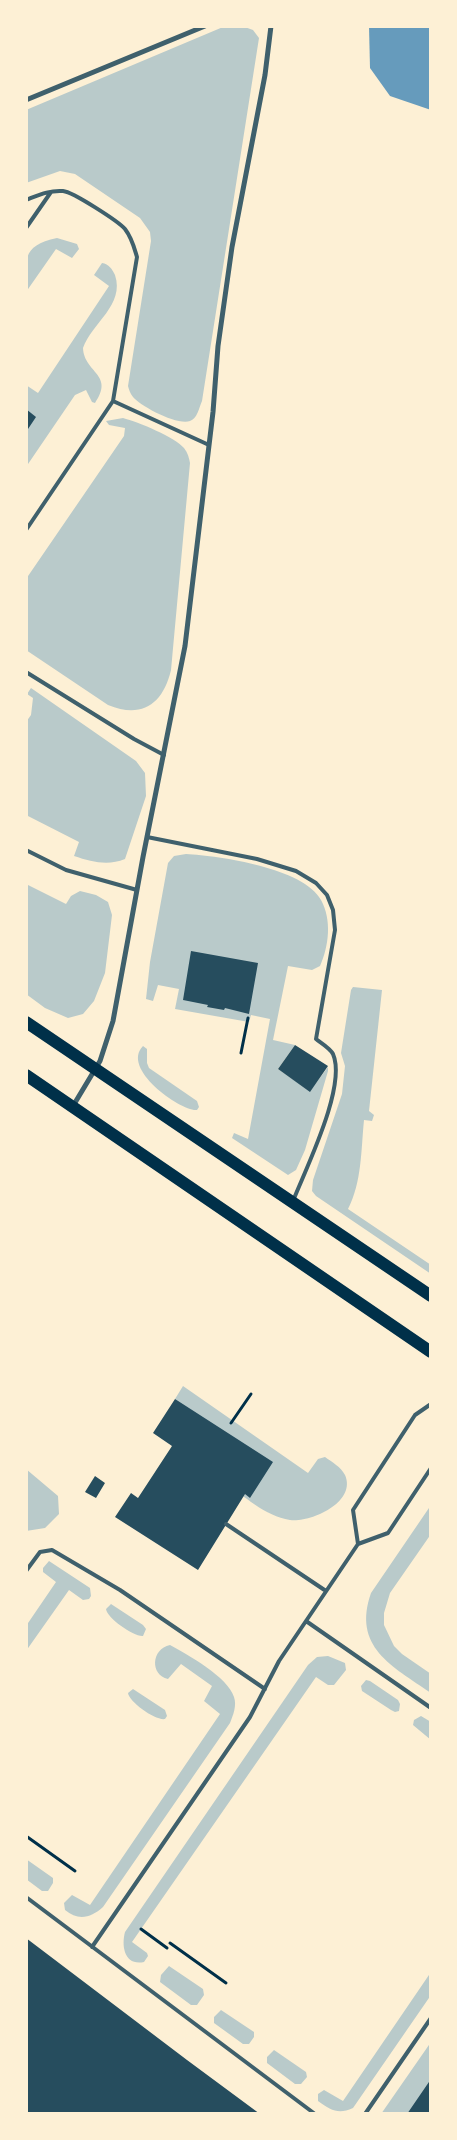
<!DOCTYPE html>
<style>
body{margin:0}
#map{position:relative;width:457px;height:2140px;overflow:hidden;background:#fdf0d5;font-family:Raleway,sans-serif}
canvas{display:block}
.frame{position:absolute;inset:0;border:28px solid #fdf0d5;pointer-events:none}
</style>
<div id="map">
<canvas width="457" height="2140"></canvas>
<div class="frame"></div>
</div>
<script>
const ctx = document.querySelector('canvas').getContext('2d');
ctx.lineJoin = 'round';
function fillPath(path, color) { ctx.fillStyle = color; ctx.fill(path, 'evenodd'); }
function trace(path, color, width, dash) { ctx.strokeStyle = color; ctx.lineWidth = width; ctx.lineCap = dash ? 'butt' : 'round'; ctx.setLineDash(dash || []); ctx.stroke(path); }
const green = new Path2D(`
 M 242,26 L 253,30 L 259,38 L 202,401 C 199,408 197,419 190,421 C 178,426 140,406 133,397 C 130,393 129,390 128,386 L 151,241 L 150,232 L 140,218 L 75,174 L 60,171 L 26,183 L 26,110 L 223,27 Z
 M 57,238 L 77,244 L 79,249 L 72,258 L 56,249 L 26,292 C 26,261 20,246 57,238 Z
 M 102,263 C 109,264 112,269 115,275 C 125,305 92,323 83,348 C 84,373 115,374 95,403 L 92,402 L 86,390 L 75,395 L 26,467 L 26,385 L 38,393 L 109,286 L 94,275 Z
 M 123,418 C 138,422 175,437 184,448 C 188,453 189,458 190,463 L 171,670 C 163,704 142,719 108,705 L 26,650 L 26,579 L 124,436 L 125,428 L 109,425 L 106,421 Z
 M 31,688 L 136,761 L 145,773 L 146,796 L 125,859 C 108,866 92,862 74,856 L 79,842 L 26,815 L 26,722 L 31,715 L 33,698 L 27,694 Z
 M 186,854 C 220,856 304,868 321,900 C 332,920 329,946 320,966 L 312,970 L 288,966 L 273,1040 L 295,1045 L 278,1069 L 310,1091 L 328,1067 L 328,1071 L 305,1150 L 296,1170 L 288,1175 L 232,1138 L 234,1133 L 248,1139 L 270,1019 L 251,1015 L 249,1022 L 175,1009 L 179,989 L 158,985 L 153,1001 L 146,999 L 150,962 L 168,863 L 174,856 Z
 M 26,884 L 66,904 L 71,896 L 80,891 L 96,895 L 108,902 L 112,915 L 105,973 L 94,1001 L 83,1014 L 68,1018 L 45,1008 L 26,994 Z
 M 353,987 L 382,990 L 369,1111 L 374,1115 L 372,1121 L 364,1120 C 361,1150 362,1182 348,1209 L 431,1265 L 431,1274 L 316,1196 L 312,1191 L 313,1180 L 342,1094 L 345,1066 L 341,1053 L 351,990 Z
 M 143,1046 L 147,1049 L 147,1063 L 149,1068 L 197,1101 L 199,1107 L 197,1110 C 182,1112 120,1069 143,1046 Z
 M 183,1386 L 308,1473 L 318,1459 L 325,1457 C 332,1462 341,1467 345,1475 C 357,1502 311,1523 290,1520 C 265,1516 244,1496 224,1482 C 217,1477 195,1465 191,1458 C 183,1441 180,1417 175,1399 Z
 M 26,1469 L 58,1496 L 59,1514 L 45,1528 L 26,1531 Z
 M 431,1505 L 431,1534 L 390,1593 L 384,1613 L 384,1625 L 394,1646 L 402,1654 L 431,1674 L 431,1693 C 392,1666 352,1647 371,1593 Z
 M 49,1561 L 90,1588 L 91,1596 L 89,1599 L 83,1600 L 69,1590 L 26,1651 L 26,1626 L 56,1582 L 43,1572 L 43,1568 Z
 M 111,1604 L 143,1625 L 146,1629 L 143,1636 C 134,1637 107,1618 106,1609 Z
 M 170,1645 C 188,1655 228,1677 234,1697 C 237,1706 233,1715 230,1723 L 103,1907 C 91,1918 78,1921 65,1910 L 64,1903 L 72,1895 L 90,1905 L 220,1714 L 204,1701 L 212,1686 L 181,1664 L 168,1679 C 150,1675 151,1649 170,1645 Z
 M 328,1656 L 345,1663 L 346,1670 L 334,1685 L 328,1685 L 316,1677 L 132,1942 L 147,1953 L 148,1956 L 144,1962 C 125,1966 121,1947 125,1932 L 308,1665 L 317,1657 Z
 M 366,1680 L 370,1681 L 398,1700 L 400,1704 L 399,1711 L 395,1712 L 391,1710 L 362,1691 L 361,1686 Z
 M 133,1689 L 165,1710 L 167,1716 L 165,1719 C 156,1721 129,1702 128,1693 Z
 M 421,1716 L 431,1722 L 431,1740 L 413,1725 L 414,1720 Z
 M 26,1859 L 53,1878 L 53,1883 L 48,1891 L 42,1891 L 26,1879 Z
 M 169,1966 L 203,1989 L 204,1995 L 197,2005 L 191,2005 L 160,1982 L 161,1975 Z
 M 431,1972 L 431,1995 L 353,2108 C 338,2115 331,2110 318,2101 L 318,2094 L 324,2090 L 343,2101 Z
 M 221,2010 L 254,2032 L 254,2037 L 249,2044 L 243,2044 L 214,2023 L 214,2017 Z
 M 431,2042 L 431,2114 L 381,2114 Z
 M 274,2050 L 306,2072 L 307,2077 L 301,2084 L 295,2084 L 267,2063 L 267,2057 Z`);
const water = new Path2D(`
 M 369,26 L 431,26 L 431,110 L 390,96 L 370,68 Z`);
const building = new Path2D(`
 M 26,409 L 36,417 L 26,432 Z
 M 191,951 L 258,963 L 249,1014 L 225,1008 L 224,1010 L 207,1007 L 208,1005 L 183,1000 Z
 M 295,1045 L 328,1066 L 310,1092 L 278,1069 Z
 M 175,1399 L 273,1462 L 250,1498 L 245,1494 L 198,1570 L 115,1517 L 131,1493 L 138,1498 L 172,1446 L 153,1433 Z
 M 95,1476 L 105,1483 L 96,1498 L 85,1492 Z
 M 26,1938 L 187,2060 L 260,2114 L 26,2114 Z
 M 431,2079 L 431,2114 L 407,2114 Z`);
const path = new Path2D(`
 M 241,1053 L 248,1018
 M 231,1423 L 251,1394
 M 26,1836 L 75,1871
 M 141,1929 L 167,1948
 M 170,1943 L 226,1983`);
const service = new Path2D(`
 M 26,200 C 39,195 49,190 63,191 C 73,192 118,221 125,229 C 132,238 134,247 137,257 L 113,401
 M 26,228 L 51,192
 M 26,530 L 113,401 L 209,445
 M 26,672 L 134,739 L 164,755
 M 147,837 L 257,859 L 296,871 L 316,883 L 327,895 L 333,910 L 335,930 L 316,1039 C 321,1043 330,1048 333,1054 C 347,1086 306,1168 293,1201
 M 26,850 L 66,870 L 137,890
 M 226,1524 L 326,1591
 M 358,1544 L 353,1510 L 415,1415 L 431,1404
 M 26,1571 L 40,1552 L 52,1550 L 120,1590 L 265,1689
 M 306,1621 L 431,1708
 M 26,1897 L 315,2114
 M 92,1947 L 250,1717 L 279,1661 L 358,1544 L 388,1533 L 431,1468
 M 365,2114 L 431,2018`);
const minor = new Path2D(`
 M 26,100 L 205,26
 M 73,1106 L 100,1061 L 113,1021 L 143,857 L 185,646 L 213,412 L 218,346 L 232,247 L 265,75 L 271,26`);
const primary = new Path2D(`
 M 26,1022 L 431,1296
 M 26,1075 L 431,1352`);
fillPath(green, '#b9caca');
fillPath(water, '#669bbc');
fillPath(building, '#264d5e');
trace(path, '#003049', 3);
trace(service, '#3f606c', 4);
trace(minor, '#3f606c', 5);
trace(primary, '#003049', 12);
</script>
